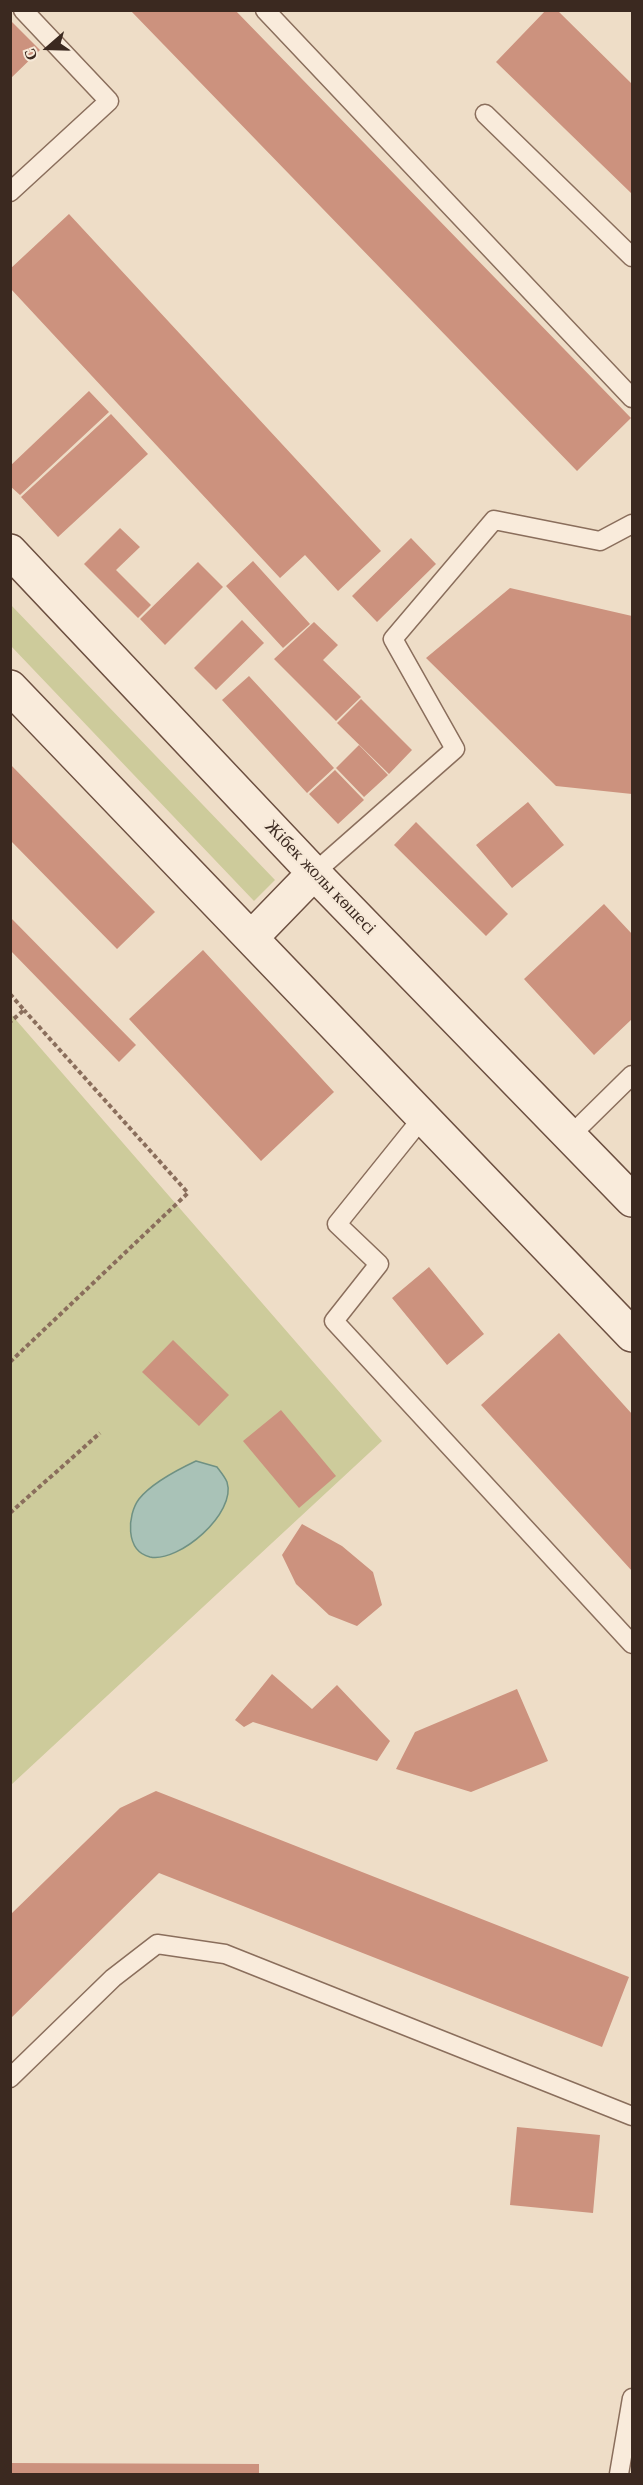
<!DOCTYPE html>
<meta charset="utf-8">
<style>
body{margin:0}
#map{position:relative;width:643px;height:2485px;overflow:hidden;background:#eeddc7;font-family:"Times New Roman",serif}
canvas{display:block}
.frame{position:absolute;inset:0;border:12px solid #3b2920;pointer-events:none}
.north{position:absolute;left:18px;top:18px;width:60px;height:60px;-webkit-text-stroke:4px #f6e8d7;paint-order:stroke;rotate:250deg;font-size:16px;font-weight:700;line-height:24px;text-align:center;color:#3b2920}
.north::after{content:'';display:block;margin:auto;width:21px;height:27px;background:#3b2920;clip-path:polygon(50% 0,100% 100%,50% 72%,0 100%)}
</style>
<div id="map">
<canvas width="643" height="2485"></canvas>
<div class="frame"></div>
<div class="north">С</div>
</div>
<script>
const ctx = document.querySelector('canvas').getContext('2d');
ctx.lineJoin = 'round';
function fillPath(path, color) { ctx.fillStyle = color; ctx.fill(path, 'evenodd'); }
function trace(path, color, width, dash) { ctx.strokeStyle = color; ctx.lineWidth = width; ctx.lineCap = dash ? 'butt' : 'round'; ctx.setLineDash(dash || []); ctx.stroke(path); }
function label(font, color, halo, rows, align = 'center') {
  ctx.font = font + ' "Times New Roman",serif'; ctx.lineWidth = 4.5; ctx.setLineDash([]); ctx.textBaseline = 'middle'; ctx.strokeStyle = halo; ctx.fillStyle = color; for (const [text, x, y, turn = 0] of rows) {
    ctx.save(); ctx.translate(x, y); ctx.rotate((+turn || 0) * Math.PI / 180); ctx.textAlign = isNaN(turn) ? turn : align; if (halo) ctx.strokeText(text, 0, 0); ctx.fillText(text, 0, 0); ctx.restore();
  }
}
const green = new Path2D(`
 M 11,605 L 275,880 L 254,901 L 11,646 Z
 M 10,1013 L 382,1441 L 11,1785 L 10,1785 Z`);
const water = new Path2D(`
 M 196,1461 L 217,1467 C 220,1471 225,1477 227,1482 C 237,1513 179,1563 150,1557 C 125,1551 127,1515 139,1499 C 151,1484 179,1469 196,1461 Z`);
const building = new Path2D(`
 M 130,10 L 235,10 L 631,418 L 577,471 Z
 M 546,10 L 557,10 L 632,84 L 632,194 L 496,62 Z
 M 10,20 L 40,50 L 10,79 Z
 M 69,214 L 381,551 L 338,591 L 305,555 L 280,578 L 10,288 L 10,269 Z
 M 89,391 L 109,412 L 20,495 L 10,486 L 10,466 Z
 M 111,414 L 148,454 L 58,537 L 21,497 Z
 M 120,528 L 140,547 L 116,570 L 151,605 L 138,618 L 84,564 Z
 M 411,538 L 436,564 L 377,622 L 352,596 Z
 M 253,561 L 310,624 L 283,648 L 226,586 Z
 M 198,562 L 223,587 L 165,645 L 140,619 Z
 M 510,588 L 632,616 L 632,794 L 556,786 L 426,658 Z
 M 242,620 L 264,643 L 216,690 L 194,668 Z
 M 314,622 L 338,645 L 323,660 L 361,697 L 336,721 L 274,659 Z
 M 249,676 L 334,768 L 307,793 L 222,700 Z
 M 361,699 L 412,750 L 389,774 L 337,723 Z
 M 359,745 L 388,775 L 364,797 L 336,768 Z
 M 10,764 L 155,912 L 117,949 L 10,840 Z
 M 335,770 L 364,800 L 338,824 L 309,794 Z
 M 528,802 L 564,845 L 512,888 L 476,845 Z
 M 416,822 L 508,914 L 486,936 L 394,845 Z
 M 604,904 L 632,934 L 632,1019 L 594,1055 L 524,979 Z
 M 10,917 L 136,1045 L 119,1062 L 10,950 Z
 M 203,950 L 334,1092 L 261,1161 L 129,1019 Z
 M 429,1267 L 484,1334 L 447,1365 L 392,1298 Z
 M 559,1333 L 632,1414 L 632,1571 L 481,1405 Z
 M 173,1340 L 229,1395 L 199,1426 L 142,1372 Z
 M 281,1410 L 336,1476 L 299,1508 L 243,1441 Z
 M 302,1524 L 342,1546 L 373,1572 L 382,1605 L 357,1626 L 329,1615 L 296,1584 L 282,1555 Z
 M 272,1674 L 312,1709 L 337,1685 L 390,1741 L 377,1761 L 253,1722 L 244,1727 L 235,1720 Z
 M 517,1689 L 548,1761 L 471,1792 L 396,1769 L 415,1732 Z
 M 156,1791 L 629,1977 L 602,2047 L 159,1873 L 10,2019 L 10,1915 L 120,1808 Z
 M 517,2127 L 600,2135 L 593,2213 L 510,2205 Z
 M 10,2463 L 259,2464 L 259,2474 L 10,2474 Z`);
const path = new Path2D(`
 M 10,994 L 24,1010 L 10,1022
 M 10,1362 L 188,1193 L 24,1010
 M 10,1513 L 100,1433`);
const service = new Path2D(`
 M 265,10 L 632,398
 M 485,114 L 632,257
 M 10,192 L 109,101 L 23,10
 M 314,873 L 455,749 L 393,639 L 494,520 L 600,541 L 632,524
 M 423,1117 L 337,1224 L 379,1264 L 334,1321 L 632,1644
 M 571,1135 L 632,1075
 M 10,2078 L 113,1978 L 157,1944 L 225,1954 L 632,2116
 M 619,2474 L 632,2398`);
const secondary = new Path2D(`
 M 10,551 L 314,873 L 632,1200
 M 10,687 L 632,1335
 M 251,938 L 314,873`);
const streetNames = [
 ["Жібек жолы көшесі",320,878,46]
];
fillPath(green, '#cdcb9b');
fillPath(water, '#a9c2b7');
trace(water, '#6f9183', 1.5);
fillPath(building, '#cc927e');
trace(service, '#8a6e5c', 21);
trace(secondary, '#6c4f40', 36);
trace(path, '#8a6e5c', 4, [4.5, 3]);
trace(service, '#f9ebdb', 18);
trace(secondary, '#f9ebdb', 33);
label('18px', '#3b2920', '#f6e8d7', streetNames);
</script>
